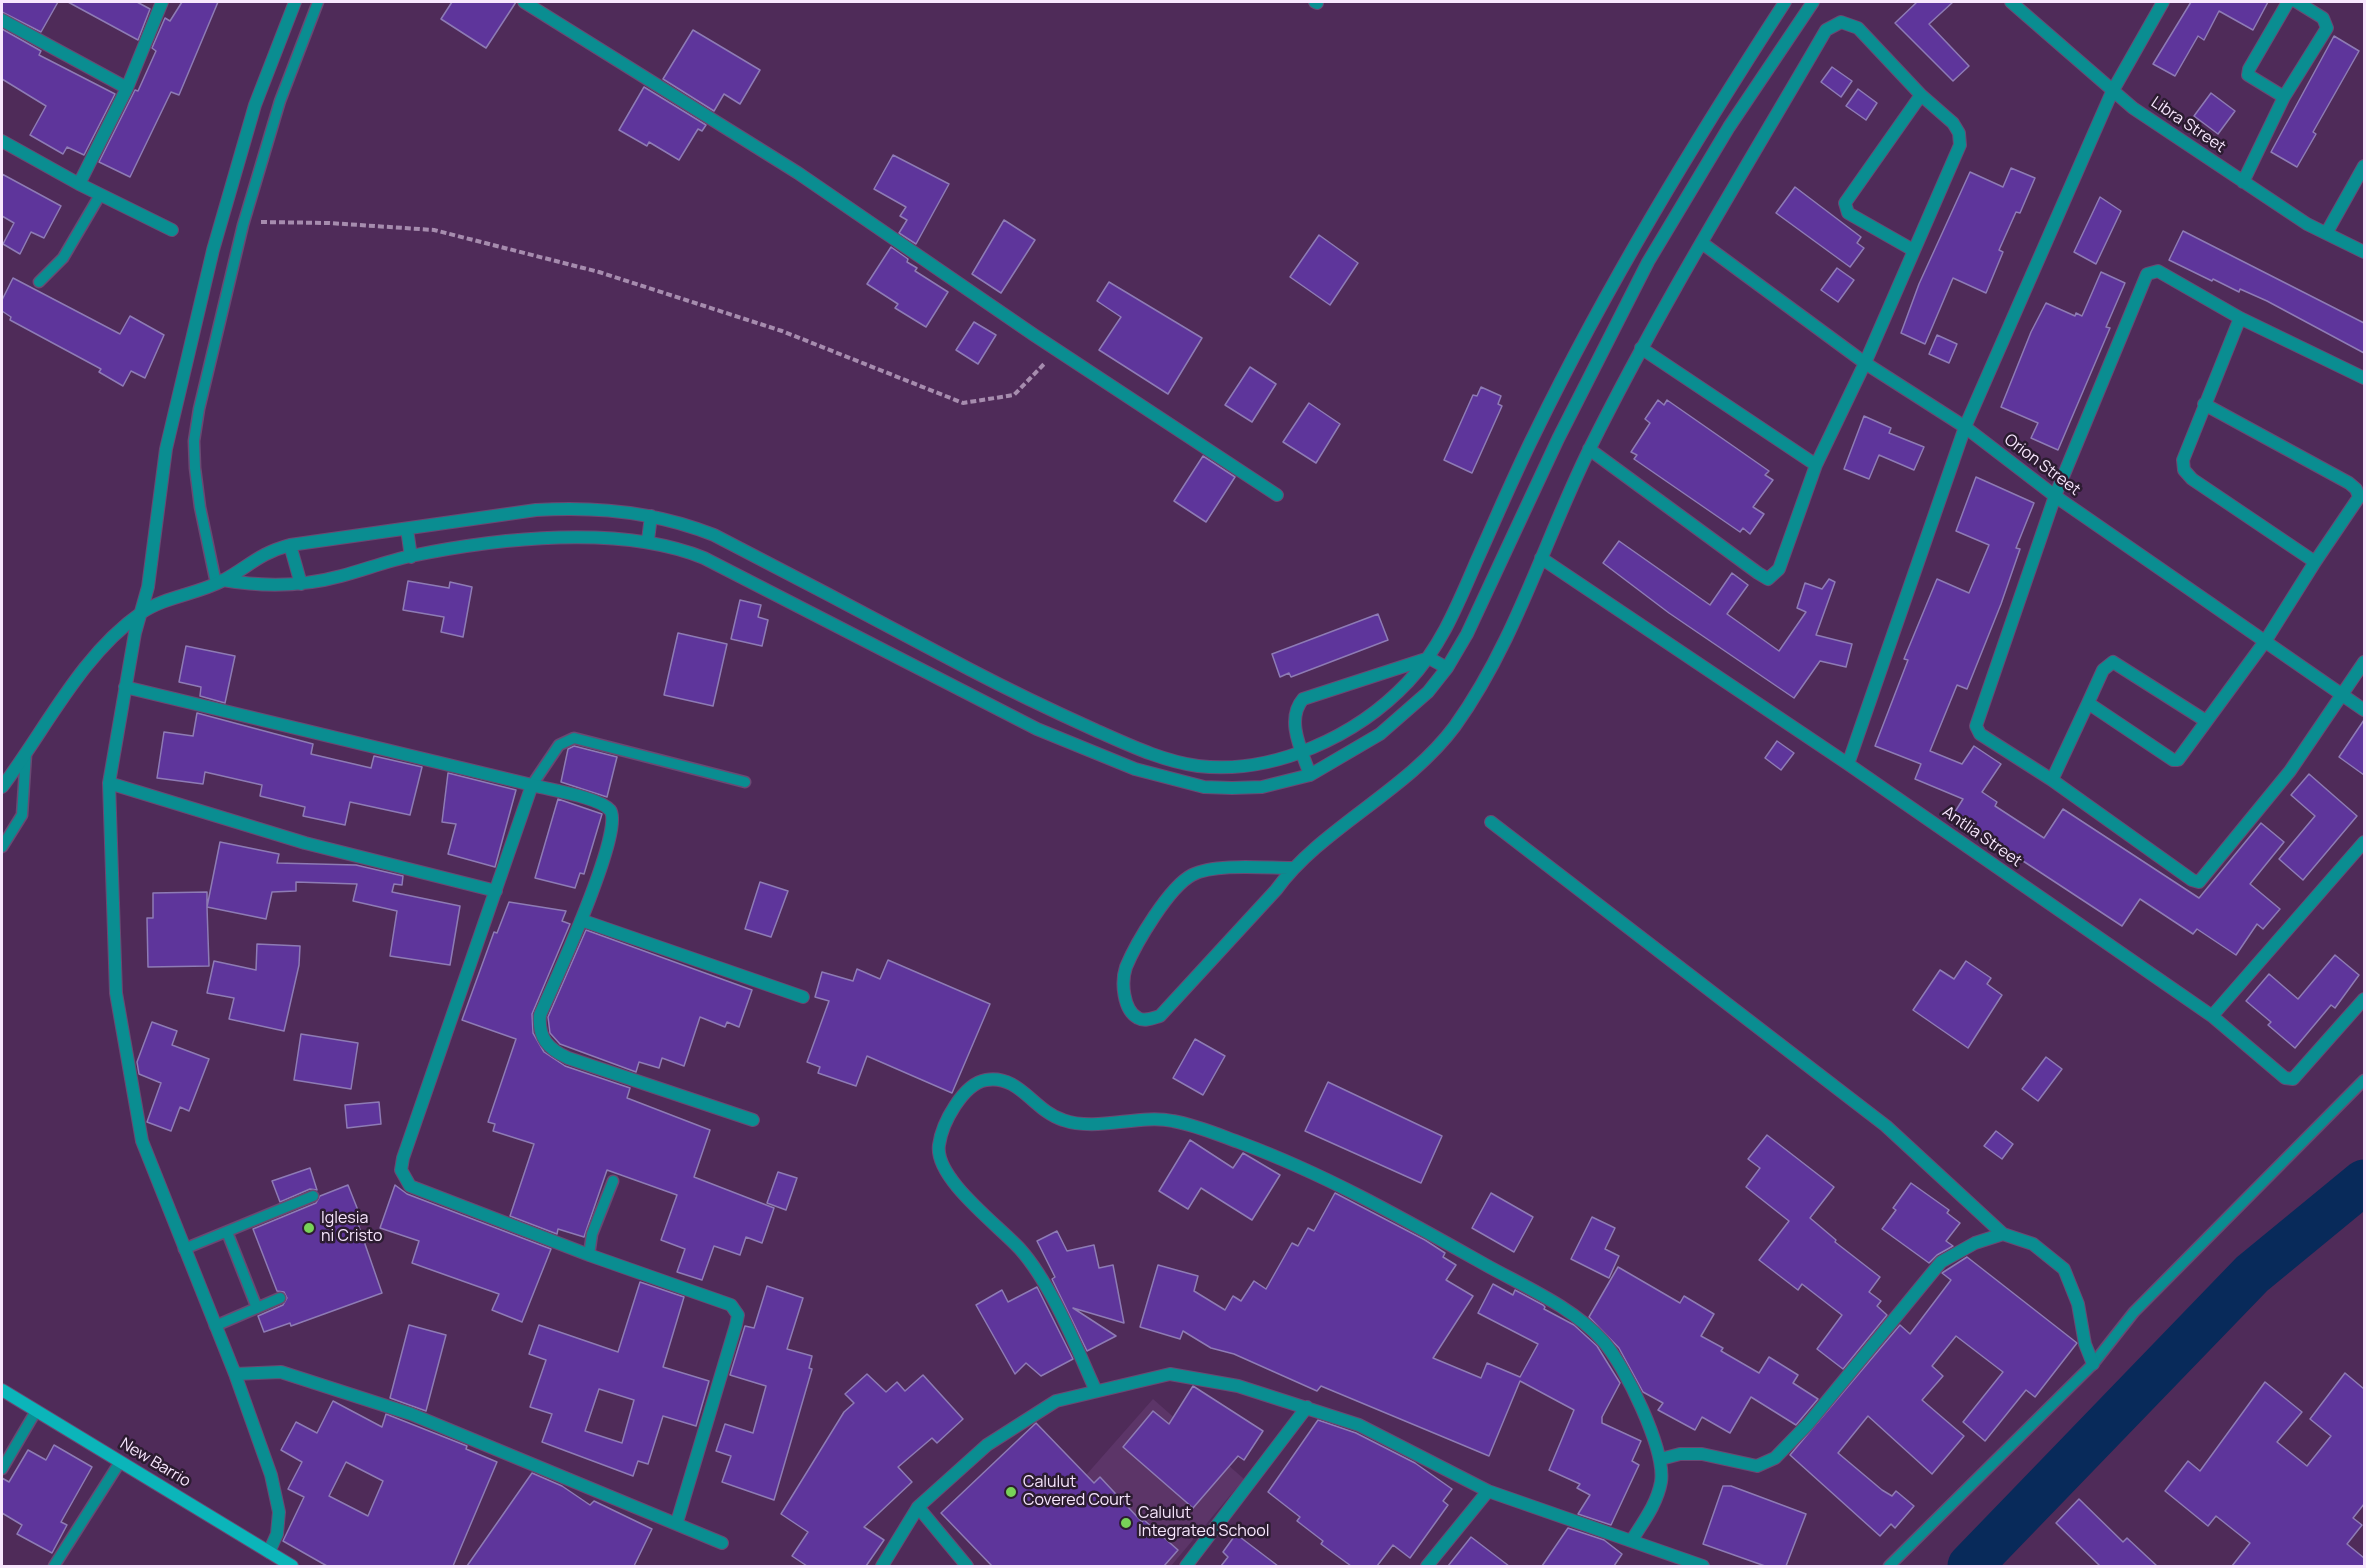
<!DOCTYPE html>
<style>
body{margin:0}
#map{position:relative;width:2366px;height:1568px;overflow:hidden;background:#4f2b59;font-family:Manrope,sans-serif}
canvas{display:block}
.frame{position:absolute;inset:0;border:3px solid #f8e7fe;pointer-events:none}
</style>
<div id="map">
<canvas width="2366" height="1568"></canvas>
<div class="frame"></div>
</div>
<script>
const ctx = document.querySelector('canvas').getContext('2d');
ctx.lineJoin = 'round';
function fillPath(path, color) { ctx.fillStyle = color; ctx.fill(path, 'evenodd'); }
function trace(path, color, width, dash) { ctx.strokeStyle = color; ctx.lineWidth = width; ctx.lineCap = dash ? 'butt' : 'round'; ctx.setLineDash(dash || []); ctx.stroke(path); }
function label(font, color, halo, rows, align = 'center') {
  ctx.font = font + ' Manrope,sans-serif'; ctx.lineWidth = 5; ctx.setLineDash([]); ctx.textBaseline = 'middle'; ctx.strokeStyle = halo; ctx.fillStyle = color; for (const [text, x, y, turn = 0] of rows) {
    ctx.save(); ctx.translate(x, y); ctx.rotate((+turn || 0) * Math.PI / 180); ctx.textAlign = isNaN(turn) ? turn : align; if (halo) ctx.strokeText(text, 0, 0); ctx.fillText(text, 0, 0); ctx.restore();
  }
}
const built = new Path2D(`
 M 1153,1399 L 1244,1479 L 1171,1566 L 1006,1566 Z`);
const river = new Path2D(`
 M 1970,1566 L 2252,1274 L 2364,1182`);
const building = new Path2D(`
 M 2,2 L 58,2 L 41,32 L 2,12 Z
 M 68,2 L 137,2 L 150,9 L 138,40 Z
 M 182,2 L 218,2 L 179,95 L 171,92 L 130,177 L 99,162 L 135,90 L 138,91 L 156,51 L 152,48 L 165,18 L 170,21 Z
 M 452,2 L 516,2 L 486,48 L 441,19 Z
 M 1917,2 L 1953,2 L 1929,24 L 1969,66 L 1953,81 L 1895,23 Z
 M 2191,2 L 2268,2 L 2253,30 L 2219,11 L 2204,40 L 2198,36 L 2175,76 L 2153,64 Z
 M 2,29 L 41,51 L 39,55 L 115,94 L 84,155 L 67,147 L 63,154 L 30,135 L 46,106 L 2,79 Z
 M 693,30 L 760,70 L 740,104 L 724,94 L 714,111 L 663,79 Z
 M 2334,36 L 2359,51 L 2313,132 L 2316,134 L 2297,167 L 2271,152 Z
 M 1832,67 L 1852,81 L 1841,97 L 1821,82 Z
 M 644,87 L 706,125 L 702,131 L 698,129 L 679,160 L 649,142 L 647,146 L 619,130 Z
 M 1858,89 L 1877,103 L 1866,120 L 1846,106 Z
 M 2211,93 L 2235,111 L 2218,134 L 2194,116 Z
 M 893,155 L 949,184 L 916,244 L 899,233 L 907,220 L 900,216 L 906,207 L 874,189 Z
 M 2011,168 L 2035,178 L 2020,213 L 2016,212 L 1999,250 L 2003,252 L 1986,293 L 1953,278 L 1925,344 L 1901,333 L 1919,284 L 1970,172 L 2003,187 Z
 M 2,174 L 61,206 L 44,238 L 31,232 L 20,254 L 3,244 L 14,223 L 2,216 Z
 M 1795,187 L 1861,237 L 1857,243 L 1864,248 L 1850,267 L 1776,213 Z
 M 2100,197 L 2121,211 L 2096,264 L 2074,252 Z
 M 1004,220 L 1035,240 L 1001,293 L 972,274 Z
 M 2183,231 L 2364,323 L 2364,353 L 2267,301 L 2240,289 L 2239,292 L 2213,279 L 2212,281 L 2169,260 Z
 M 1319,235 L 1358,263 L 1330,305 L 1290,277 Z
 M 891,247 L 908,259 L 907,262 L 917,268 L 915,271 L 948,292 L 926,327 L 895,308 L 898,304 L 867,284 Z
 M 1837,268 L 1854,280 L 1838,302 L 1821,290 Z
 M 2101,272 L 2125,283 L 2106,327 L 2110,328 L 2058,450 L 2031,438 L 2038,423 L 2001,407 L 2031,332 L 2046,303 L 2075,316 L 2076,313 L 2082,316 Z
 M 13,278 L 120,334 L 130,316 L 164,335 L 145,378 L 131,371 L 123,386 L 99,372 L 101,369 L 10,320 L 11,317 L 2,311 L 2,300 Z
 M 1109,282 L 1202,338 L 1168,394 L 1099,350 L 1121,317 L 1097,301 Z
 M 974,322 L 996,335 L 978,364 L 956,350 Z
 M 1937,335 L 1957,344 L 1949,363 L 1929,354 Z
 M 1250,367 L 1276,384 L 1252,422 L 1225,405 Z
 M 1481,387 L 1501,396 L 1498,404 L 1502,406 L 1472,473 L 1444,460 L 1473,395 L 1477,396 Z
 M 1658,400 L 1664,405 L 1667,400 L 1769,471 L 1765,475 L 1773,480 L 1753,507 L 1764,514 L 1750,534 L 1743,528 L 1740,532 L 1634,459 L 1637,455 L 1631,452 L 1650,423 L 1645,419 Z
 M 1309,403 L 1340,424 L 1316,463 L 1283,442 Z
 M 1864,416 L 1891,428 L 1889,433 L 1924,447 L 1914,470 L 1879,455 L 1869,479 L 1844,469 Z
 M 1203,456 L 1235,477 L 1206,522 L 1174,501 Z
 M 1976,477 L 2034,503 L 2016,548 L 2020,549 L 2001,604 L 1967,689 L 1957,685 L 1930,751 L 1962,764 L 1974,746 L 2001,764 L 1982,792 L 1997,802 L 1995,806 L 2044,838 L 2063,809 L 2199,898 L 2261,823 L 2284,842 L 2250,884 L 2280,909 L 2263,929 L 2257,924 L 2236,955 L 2197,929 L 2193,934 L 2140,899 L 2122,926 L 1953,815 L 1963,799 L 1915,779 L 1921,764 L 1875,746 L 1908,660 L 1904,659 L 1937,579 L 1969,593 L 1989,545 L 1956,531 Z
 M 1619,541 L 1710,605 L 1732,573 L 1748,585 L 1727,614 L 1779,651 L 1806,612 L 1797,608 L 1805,583 L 1822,589 L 1829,579 L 1835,582 L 1816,635 L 1852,644 L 1846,667 L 1820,661 L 1794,698 L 1669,613 L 1603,563 Z
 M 408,581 L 449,588 L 450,582 L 472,587 L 463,637 L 441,632 L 444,617 L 403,610 Z
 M 740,600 L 761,605 L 758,617 L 768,620 L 762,646 L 731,639 Z
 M 1378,614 L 1388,640 L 1291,677 L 1289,673 L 1280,677 L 1272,654 Z
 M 678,633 L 727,644 L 713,706 L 664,695 Z
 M 186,646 L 235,656 L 225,703 L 200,696 L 201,687 L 179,682 Z
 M 197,713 L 313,744 L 311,754 L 371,768 L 374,756 L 422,767 L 410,815 L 350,802 L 345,825 L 303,816 L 305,807 L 260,796 L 262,785 L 205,772 L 203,784 L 157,778 L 164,732 L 193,736 Z
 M 2364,720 L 2364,775 L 2339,757 Z
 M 1777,741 L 1794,753 L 1781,770 L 1765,758 Z
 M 574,746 L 617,757 L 607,797 L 561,782 L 568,749 Z
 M 448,773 L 516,790 L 495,867 L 448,854 L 456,824 L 442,822 Z
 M 2309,774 L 2357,816 L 2303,880 L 2279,859 L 2315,816 L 2291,795 Z
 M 558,799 L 602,814 L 584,874 L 580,873 L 575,888 L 535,878 Z
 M 220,842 L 279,854 L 277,863 L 356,865 L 403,876 L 402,885 L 394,884 L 392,892 L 460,906 L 450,965 L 390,956 L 397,911 L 353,901 L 357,884 L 296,882 L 296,891 L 272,892 L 266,919 L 207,907 L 209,966 L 148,967 L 147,918 L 153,918 L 153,893 L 207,892 L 207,907 Z
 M 760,882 L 788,891 L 771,937 L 745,929 Z
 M 509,902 L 566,911 L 562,921 L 570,924 L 532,1014 L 533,1033 L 544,1052 L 565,1066 L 630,1088 L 627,1098 L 710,1130 L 694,1177 L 774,1208 L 762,1243 L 746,1237 L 740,1255 L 714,1246 L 702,1280 L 677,1272 L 685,1249 L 661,1240 L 677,1195 L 607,1170 L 584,1237 L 558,1229 L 557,1234 L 510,1216 L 534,1144 L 493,1131 L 495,1124 L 488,1122 L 516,1039 L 462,1020 L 494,932 L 497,933 Z
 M 586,930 L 752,990 L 739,1027 L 727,1022 L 725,1027 L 700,1017 L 684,1066 L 662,1058 L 659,1068 L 639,1062 L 636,1072 L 560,1044 L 550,1033 L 548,1017 Z
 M 257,944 L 300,946 L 299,965 L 284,1031 L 229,1019 L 234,998 L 207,993 L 214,961 L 256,970 Z
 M 2335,955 L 2359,975 L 2335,1008 L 2331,1005 L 2295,1048 L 2268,1025 L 2271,1022 L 2246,1001 L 2269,974 L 2298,999 Z
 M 888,960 L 990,1004 L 952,1093 L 867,1056 L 856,1086 L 818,1073 L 820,1067 L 807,1062 L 829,1001 L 815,997 L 822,972 L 853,981 L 857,969 L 880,979 Z
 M 1966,961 L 1991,978 L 1987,984 L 2002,995 L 1968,1048 L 1913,1010 L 1940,970 L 1954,979 Z
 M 152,1022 L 177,1031 L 172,1045 L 209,1059 L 189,1111 L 180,1107 L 171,1131 L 147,1122 L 161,1083 L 139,1074 L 137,1062 Z
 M 301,1034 L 358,1043 L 351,1089 L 294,1080 Z
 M 1195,1039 L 1225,1056 L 1203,1095 L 1173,1078 Z
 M 2046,1057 L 2062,1069 L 2038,1101 L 2022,1089 Z
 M 1328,1082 L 1442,1136 L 1421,1183 L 1305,1131 Z
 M 379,1102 L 381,1124 L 347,1128 L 345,1105 Z
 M 1996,1131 L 2013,1144 L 2002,1159 L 1984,1146 Z
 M 1767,1135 L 1834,1187 L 1810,1218 L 1836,1240 L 1835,1242 L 1880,1277 L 1869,1292 L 1881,1301 L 1877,1306 L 1887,1315 L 1843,1369 L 1817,1349 L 1842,1315 L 1802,1284 L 1798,1290 L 1759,1260 L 1789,1221 L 1746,1187 L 1760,1168 L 1748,1159 Z
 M 1190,1140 L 1233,1168 L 1243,1153 L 1280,1175 L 1252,1220 L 1201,1188 L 1188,1209 L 1159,1191 Z
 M 310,1168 L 317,1190 L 310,1189 L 280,1202 L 272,1181 Z
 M 778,1172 L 797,1178 L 786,1210 L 767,1203 Z
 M 1911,1183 L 1949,1210 L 1947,1213 L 1960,1223 L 1946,1241 L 1953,1246 L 1937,1255 L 1929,1263 L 1882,1229 L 1896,1210 L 1893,1208 Z
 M 348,1185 L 363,1223 L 357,1221 L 382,1293 L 291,1326 L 290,1323 L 264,1332 L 258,1316 L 283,1305 L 287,1298 L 284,1292 L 277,1291 L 253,1229 L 316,1203 L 320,1196 Z
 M 395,1185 L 407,1194 L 551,1249 L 522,1322 L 492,1310 L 499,1294 L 412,1263 L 419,1241 L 380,1228 Z
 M 1335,1193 L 1425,1240 L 1445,1253 L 1443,1257 L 1456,1265 L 1446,1280 L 1473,1296 L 1433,1358 L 1481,1378 L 1487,1363 L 1520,1377 L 1538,1344 L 1478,1313 L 1493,1284 L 1513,1295 L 1515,1290 L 1543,1305 L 1545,1307 L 1544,1309 L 1574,1325 L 1597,1346 L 1620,1383 L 1602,1417 L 1602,1423 L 1641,1441 L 1632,1461 L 1639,1465 L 1611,1525 L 1578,1514 L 1590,1495 L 1577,1488 L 1580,1484 L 1549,1470 L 1574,1410 L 1520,1381 L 1489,1456 L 1321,1386 L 1317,1391 L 1234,1354 L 1211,1348 L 1183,1331 L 1180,1339 L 1140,1327 L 1158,1265 L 1198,1276 L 1194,1291 L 1225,1310 L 1233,1296 L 1241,1301 L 1254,1281 L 1266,1289 L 1292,1243 L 1298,1246 L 1308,1228 L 1314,1231 Z
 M 1491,1193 L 1533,1217 L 1514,1252 L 1472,1228 Z
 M 1592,1217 L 1615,1228 L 1605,1249 L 1619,1256 L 1609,1278 L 1571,1259 Z
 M 1057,1231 L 1067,1251 L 1094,1245 L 1099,1268 L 1113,1265 L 1124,1323 L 1073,1308 L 1116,1336 L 1087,1351 L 1052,1279 L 1055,1277 L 1037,1241 Z
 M 1967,1257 L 2077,1343 L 2035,1397 L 2026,1390 L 1985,1441 L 1963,1422 L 2003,1372 L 1956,1336 L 1932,1366 L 1943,1376 L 1922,1400 L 1964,1436 L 1932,1474 L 1868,1416 L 1838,1453 L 1882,1490 L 1892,1496 L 1896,1491 L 1914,1506 L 1895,1528 L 1891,1524 L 1880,1536 L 1790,1455 L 1900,1325 L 1910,1334 L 1951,1280 L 1942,1273 Z
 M 1618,1267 L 1680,1303 L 1684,1296 L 1714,1314 L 1701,1336 L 1723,1348 L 1721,1351 L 1759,1373 L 1769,1357 L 1798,1375 L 1793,1383 L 1818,1399 L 1796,1425 L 1751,1397 L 1730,1433 L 1702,1417 L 1695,1430 L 1658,1410 L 1663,1403 L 1643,1392 L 1619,1348 L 1589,1317 Z
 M 640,1282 L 684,1297 L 663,1367 L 709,1381 L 696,1426 L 663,1416 L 648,1464 L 638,1461 L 633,1476 L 542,1442 L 552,1414 L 530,1407 L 546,1360 L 529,1354 L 539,1325 L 618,1352 ZM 599,1389 L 634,1400 L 622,1443 L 585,1431 Z
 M 767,1286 L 803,1298 L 787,1349 L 812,1356 L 809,1368 L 812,1369 L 774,1500 L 722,1482 L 731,1456 L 716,1451 L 725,1424 L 753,1433 L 766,1386 L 730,1375 L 745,1326 L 754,1328 Z
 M 1037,1287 L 1073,1359 L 1041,1376 L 1026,1363 L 1015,1374 L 976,1305 L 1002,1290 L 1008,1302 Z
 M 409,1325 L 446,1335 L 426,1411 L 390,1398 Z
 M 2345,1373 L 2364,1389 L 2364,1504 L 2353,1518 L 2362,1525 L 2347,1544 L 2364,1558 L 2364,1566 L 2232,1566 L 2250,1543 L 2216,1516 L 2208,1526 L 2165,1491 L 2188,1461 L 2200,1471 L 2265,1382 L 2302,1412 L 2277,1442 L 2307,1466 L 2331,1436 L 2310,1419 Z
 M 867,1374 L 886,1392 L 897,1382 L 905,1391 L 923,1375 L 963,1419 L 937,1443 L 932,1438 L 898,1467 L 912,1482 L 864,1527 L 884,1540 L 866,1566 L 807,1566 L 792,1556 L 808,1532 L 781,1514 L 844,1412 L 854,1403 L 845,1394 Z
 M 1193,1386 L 1263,1431 L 1244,1460 L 1238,1456 L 1193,1508 L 1123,1447 L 1153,1411 L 1169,1424 Z
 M 333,1401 L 382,1427 L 386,1414 L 467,1446 L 466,1449 L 497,1462 L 453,1566 L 327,1566 L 283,1541 L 304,1497 L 288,1489 L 302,1462 L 281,1450 L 296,1422 L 317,1433 ZM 346,1462 L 383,1481 L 368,1516 L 329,1496 Z
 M 1318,1420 L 1356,1433 L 1415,1463 L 1452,1489 L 1443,1501 L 1448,1505 L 1410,1558 L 1393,1545 L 1377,1566 L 1351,1566 L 1321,1544 L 1323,1541 L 1297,1521 L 1300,1517 L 1268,1492 Z
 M 1036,1423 L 1094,1483 L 1100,1477 L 1142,1522 L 1144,1520 L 1178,1550 L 1164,1566 L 992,1566 L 941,1513 Z
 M 54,1445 L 92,1467 L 61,1522 L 67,1525 L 52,1553 L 17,1534 L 22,1525 L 2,1513 L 2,1478 L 9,1482 L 28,1450 L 46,1460 Z
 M 532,1473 L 562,1486 L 590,1505 L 594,1501 L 652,1529 L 634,1566 L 467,1566 Z
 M 1723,1486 L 1731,1486 L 1806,1514 L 1786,1566 L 1765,1566 L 1703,1544 Z
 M 2079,1499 L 2123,1542 L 2127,1538 L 2157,1566 L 2100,1566 L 2056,1523 Z
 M 1568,1528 L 1604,1540 L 1622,1554 L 1614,1566 L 1542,1566 Z
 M 1236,1534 L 1278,1566 L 1221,1566 L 1228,1557 L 1223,1552 Z
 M 1471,1537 L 1509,1566 L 1448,1566 Z`);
const path = new Path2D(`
 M 261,222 L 329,223 L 434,230 L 599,272 L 782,331 L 963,403 L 1014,395 L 1045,363`);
const lane = new Path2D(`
 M 39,282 L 63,258 L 100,195
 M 216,583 L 200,507 L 195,468 L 194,441 L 199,409 L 243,225 L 280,101 L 318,2
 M 532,785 L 559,745 L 574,738 L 745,782
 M 2,847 L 22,815 L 26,754
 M 227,1232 L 257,1308
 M 184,1249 L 313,1196
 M 589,1255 L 592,1234 L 613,1181
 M 215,1326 L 280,1298
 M 2,1469 L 36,1411
 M 54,1566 L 120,1462
 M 1889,1566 L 2093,1364 L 2134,1312 L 2364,1080`);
const street = new Path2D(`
 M 524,2 L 798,173 L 1034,335 L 1277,495
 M 1315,2 L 1317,3
 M 2011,2 L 2133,108 L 2307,224 L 2364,252
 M 2,20 L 127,88
 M 2284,97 L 2327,28 L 2323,18 L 2297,2
 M 2,141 L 79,184 L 172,230
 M 2243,182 L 2284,97 L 2248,75 L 2249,69 L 2288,2
 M 79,184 L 127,88 L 162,2
 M 2327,232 L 2364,166
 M 1702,243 L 1865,363 L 1965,427 L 2055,496 L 2364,710
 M 1913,250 L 1848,213 L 1845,203 L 1921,95
 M 1641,348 L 1816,465
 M 2364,378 L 2240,318 L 2158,271 L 2147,274 L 2055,496 L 1976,726 L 1980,734 L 2052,780 L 2192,880 L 2199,882 L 2290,771 L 2364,662
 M 2204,404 L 2349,483 L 2356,489 L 2359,497 L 2315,562
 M 407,529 L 411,557
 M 648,540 L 651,516
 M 290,545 L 301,584
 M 1541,558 L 1848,764 L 2212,1016 L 2364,842
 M 223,580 C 263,587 301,587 341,576 C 364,570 387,561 411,556 C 498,538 621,524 704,558 L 1037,729 L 1135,769 L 1204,787 L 1232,788 L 1262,787 L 1310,775 L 1380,734 L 1428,692 L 1447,668 L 1467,634 L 1558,439 L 1648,262 L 1729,127 L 1813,2
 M 125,687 L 532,785 C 550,790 599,797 610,810 C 626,828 552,988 540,1015 C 538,1038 548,1049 568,1058 L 753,1120
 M 2088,703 L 2103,670 L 2113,662 L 2206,721
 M 1848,764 L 1965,427 L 2112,92 L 2163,2
 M 1310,775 C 1302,751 1285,720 1303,699 L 1429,658 L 1447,668
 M 2052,780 L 2088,703 L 2173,760 L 2178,760 L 2266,640 L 2315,562 L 2192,479 L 2184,470 L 2183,460 L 2240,318
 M 109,783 L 305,843 L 496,891
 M 532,785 L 403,1158 L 401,1170 L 410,1186 L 589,1255 L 731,1305 L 738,1315 L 736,1325 L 677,1522
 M 2,787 C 46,729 80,656 141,613 C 164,597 197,594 222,581 C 249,567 257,554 290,545 L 536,510 C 597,506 657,512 714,535 C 799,579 885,624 969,669 C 1011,691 1053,711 1095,730 C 1129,745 1162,761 1198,766 C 1274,775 1357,736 1408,682 C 1441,647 1458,604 1477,560 C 1496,518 1514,475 1535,433 C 1608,283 1695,141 1785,2
 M 1491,822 L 1886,1126 L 2003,1234 L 2033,1244 L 2064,1269 L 2078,1304 L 2085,1344 L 2093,1364
 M 1292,868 C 1266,868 1215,863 1192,875 C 1169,887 1136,943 1126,967 C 1121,982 1123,1010 1138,1018 C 1145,1022 1153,1018 1160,1016 L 1276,890 C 1322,827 1406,792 1455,726 C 1516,641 1545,538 1591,446 C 1662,303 1746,168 1826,30 L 1841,22 L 1858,28 L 1921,95 L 1953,123 L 1959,133 L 1960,145 L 1865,363 L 1816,465 L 1779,569 L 1768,579 L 1758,573 L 1589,449
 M 581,920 L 803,997
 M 2212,1016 L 2285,1078 L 2293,1079 L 2364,999
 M 235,1374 L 281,1372 L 411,1414 L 722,1543
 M 1096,1391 C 1076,1347 1052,1285 1020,1249 C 998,1225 934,1178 939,1145 C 942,1123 963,1084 986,1080 C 1019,1074 1034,1111 1063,1120 C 1097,1132 1138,1114 1173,1121 C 1196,1125 1219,1135 1241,1143 C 1327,1175 1404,1219 1484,1264 C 1523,1286 1573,1307 1603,1341 C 1625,1366 1666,1450 1661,1482 C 1657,1504 1643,1522 1632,1540
 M 1661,1459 L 1680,1454 L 1702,1454 L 1757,1466 L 1775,1458 L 1808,1424 L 1941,1262 L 1975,1243 L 2003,1234
 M 918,1507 L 967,1566
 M 269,1552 L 277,1534 L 279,1512 L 271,1475 L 235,1374 L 142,1141 L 116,993 L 109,783 L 135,633 L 148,587 L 166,449 L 188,356 L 213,250 L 255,105 L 295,2
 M 882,1566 L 918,1507 L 987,1445 L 1056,1401 L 1170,1374 L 1238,1386 L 1359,1425 L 1488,1491 L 1703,1566
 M 1186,1566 L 1307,1407
 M 1427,1566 L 1488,1491`);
const secondary = new Path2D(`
 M 2,1390 L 292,1566`);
const markers = [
 [309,1228,6,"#78d158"],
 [1011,1492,6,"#78d158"],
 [1126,1523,6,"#78d158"]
];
const streetNames = [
 ["Libra Street",2188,125,34],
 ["Orion Street",2042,465,37],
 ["Antlia Street",1982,837,35],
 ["New Barrio",155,1463,31]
];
const poiNames = [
 ["Iglesia",321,1219],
 ["ni Cristo",321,1237],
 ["Calulut",1023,1483],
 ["Covered Court",1023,1501],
 ["Calulut",1138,1514],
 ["Integrated School",1138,1532]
];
fillPath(built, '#5c3568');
trace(river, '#082a5a', 45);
fillPath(building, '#5e359b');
trace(building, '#8e7bb5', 1.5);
trace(lane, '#6a4973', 13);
trace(street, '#6a4973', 14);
trace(secondary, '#6a4973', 14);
trace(path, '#a68cae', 4, [6, 3]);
trace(lane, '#0a8d91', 10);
trace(street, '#0a8d91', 12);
trace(secondary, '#0bb5ba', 12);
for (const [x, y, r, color] of markers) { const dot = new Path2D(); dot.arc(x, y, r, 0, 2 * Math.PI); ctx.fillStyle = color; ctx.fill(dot); trace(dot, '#2c1c31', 2); }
label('16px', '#f8e7fe', '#2c1c31', streetNames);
label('16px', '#f8e7fe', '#2c1c31', poiNames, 'left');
</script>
